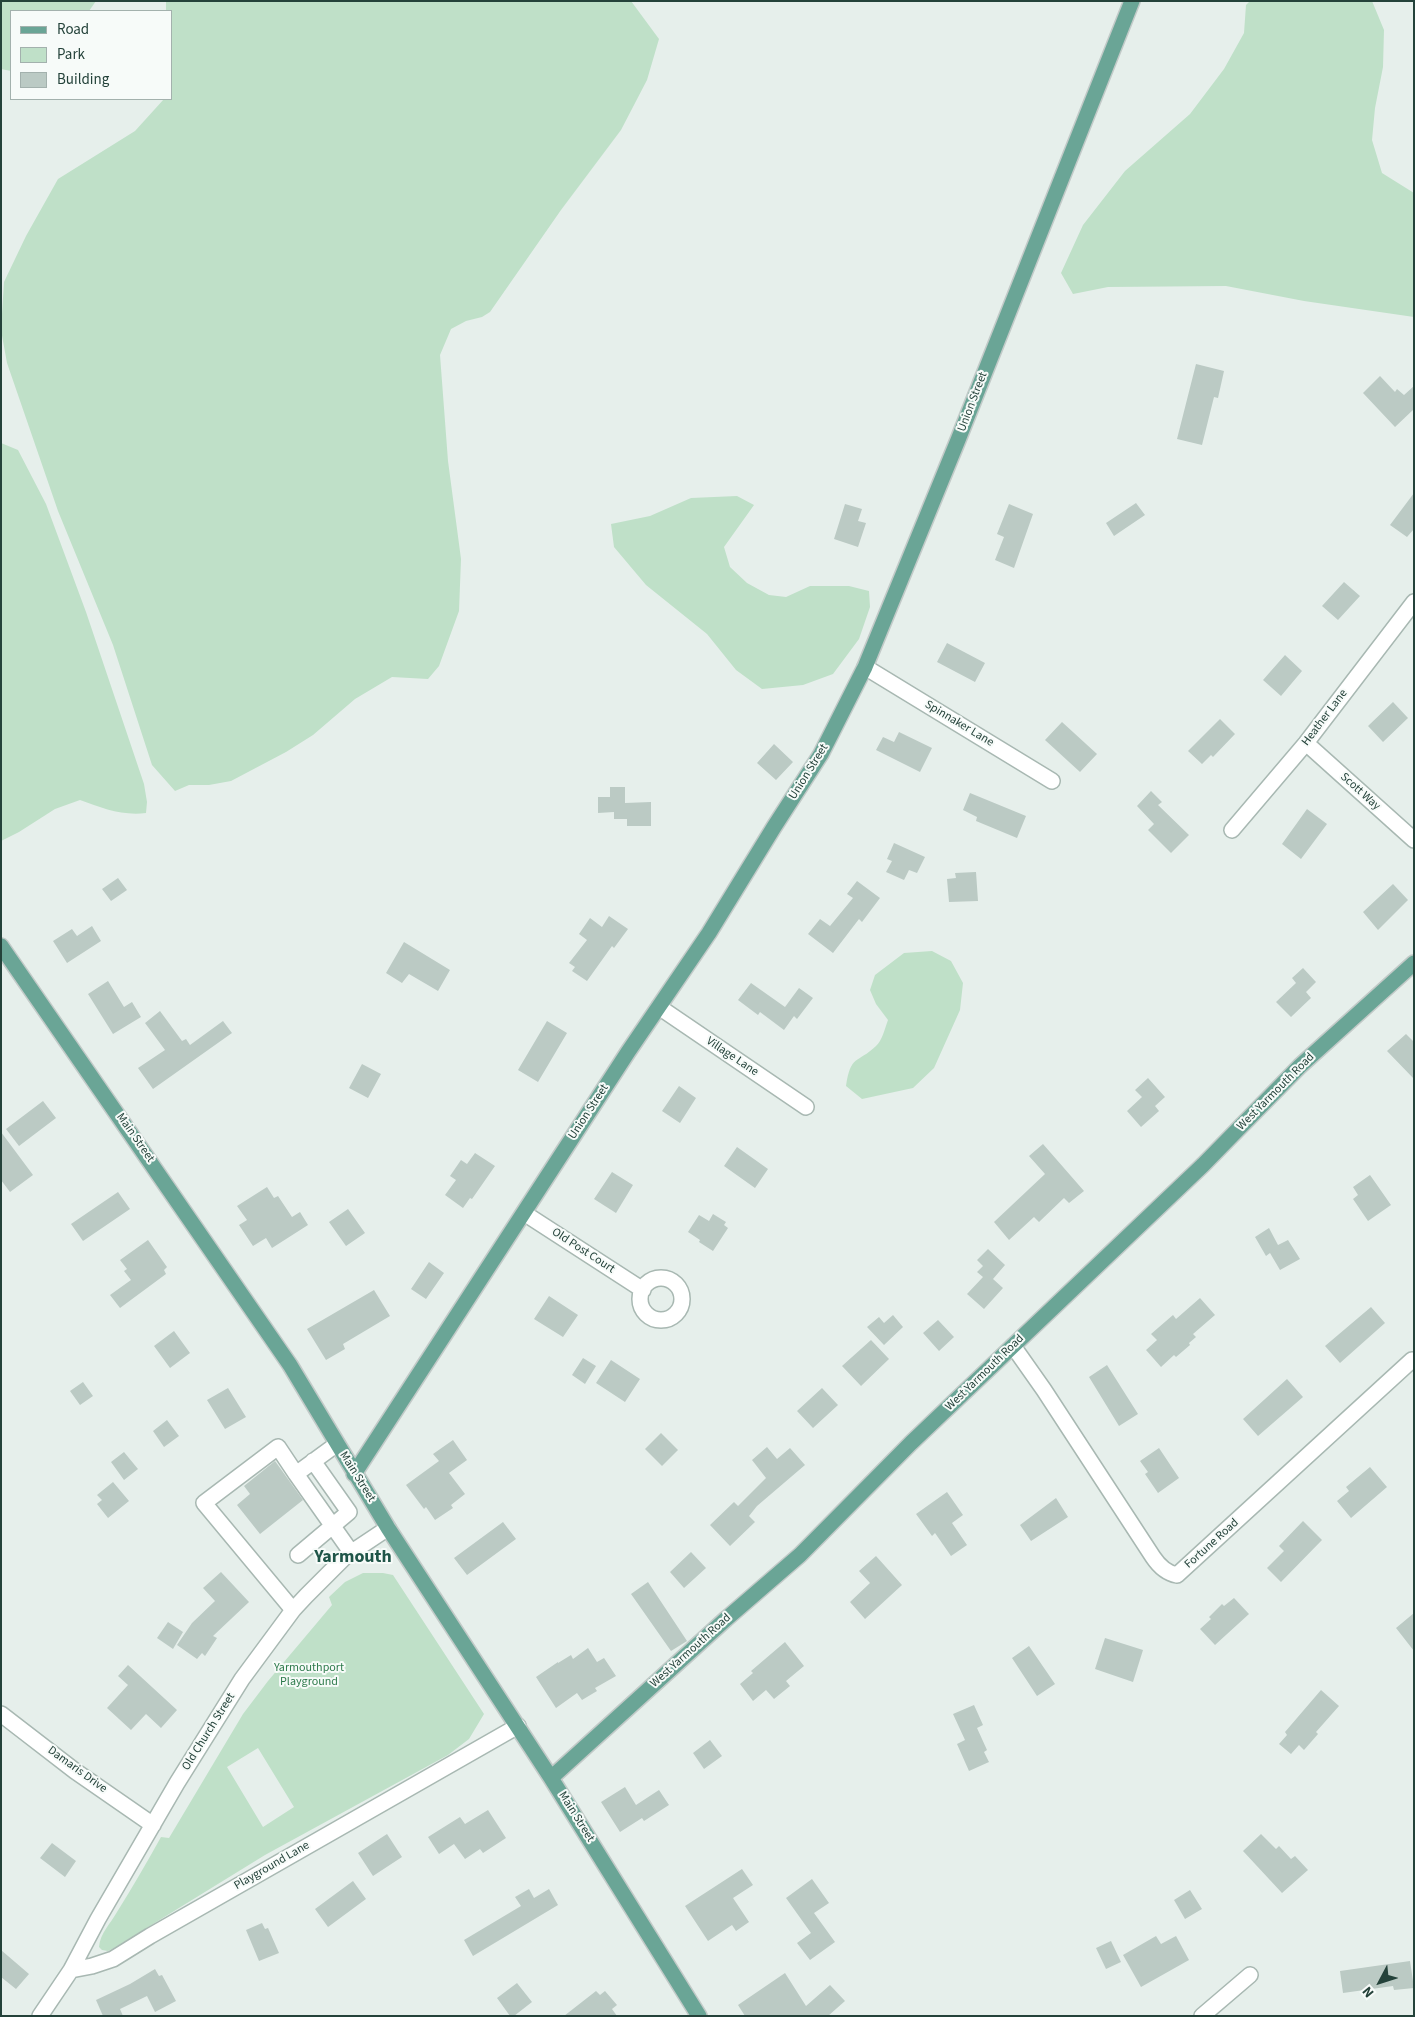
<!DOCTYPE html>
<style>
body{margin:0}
#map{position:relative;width:1415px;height:2017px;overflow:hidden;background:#e6efeb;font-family:"Source Sans 3",sans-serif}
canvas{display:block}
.frame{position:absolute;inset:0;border:2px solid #24423a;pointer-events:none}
.legend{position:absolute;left:10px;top:10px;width:162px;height:90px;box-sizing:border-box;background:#f7fbf9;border:1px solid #a3b1ad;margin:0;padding:6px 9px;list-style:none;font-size:15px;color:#24423a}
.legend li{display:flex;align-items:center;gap:10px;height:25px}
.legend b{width:25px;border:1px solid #a3b1ad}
.north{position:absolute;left:1355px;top:1957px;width:50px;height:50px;-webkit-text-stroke:4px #f7fbf9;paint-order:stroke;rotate:230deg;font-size:14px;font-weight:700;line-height:20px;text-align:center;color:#24423a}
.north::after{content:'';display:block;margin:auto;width:18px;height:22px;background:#24423a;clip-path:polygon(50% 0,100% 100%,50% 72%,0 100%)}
</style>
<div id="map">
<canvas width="1415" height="2017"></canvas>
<div class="frame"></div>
<ul class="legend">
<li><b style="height:6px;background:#6aa596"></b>Road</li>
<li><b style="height:14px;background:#bfe0c8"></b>Park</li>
<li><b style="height:14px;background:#bbcac4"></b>Building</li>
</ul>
<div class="north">N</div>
</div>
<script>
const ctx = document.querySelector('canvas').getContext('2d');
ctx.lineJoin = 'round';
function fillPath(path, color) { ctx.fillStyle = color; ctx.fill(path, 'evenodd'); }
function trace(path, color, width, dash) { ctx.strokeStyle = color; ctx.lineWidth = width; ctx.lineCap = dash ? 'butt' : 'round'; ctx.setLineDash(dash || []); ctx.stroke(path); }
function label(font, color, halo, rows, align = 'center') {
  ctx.font = font + ' "Source Sans 3",sans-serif'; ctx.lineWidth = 4; ctx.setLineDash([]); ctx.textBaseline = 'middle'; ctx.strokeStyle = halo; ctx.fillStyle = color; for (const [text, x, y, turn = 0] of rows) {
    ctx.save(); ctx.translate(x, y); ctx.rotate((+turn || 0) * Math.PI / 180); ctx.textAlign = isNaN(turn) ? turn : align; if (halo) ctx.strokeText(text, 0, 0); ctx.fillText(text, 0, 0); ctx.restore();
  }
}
const green = new Path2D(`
 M 1,1 L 96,1 L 89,11 L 11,11 L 11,71 L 1,69 Z
 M 166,1 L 631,1 L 659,39 L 647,80 L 621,130 L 561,210 L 490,312 L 482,317 L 466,321 L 451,329 L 440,355 L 448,461 L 461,559 L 459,611 L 439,666 L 428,679 L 392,677 L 355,699 L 313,735 L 286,752 L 231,781 L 209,785 L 189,785 L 175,791 L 152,765 L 113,645 L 58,511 L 7,363 L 1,330 L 4,282 L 26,236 L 58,179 L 135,131 L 164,99 L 171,99 L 171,11 L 166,11 Z
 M 1250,1 L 1372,1 L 1384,30 L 1383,67 L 1375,108 L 1372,140 L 1382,173 L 1414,193 L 1414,317 L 1304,301 L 1226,286 L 1108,287 L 1073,294 L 1061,273 L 1083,225 L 1125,171 L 1190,114 L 1224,69 L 1244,33 L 1246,5 Z
 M 1,443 L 18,450 L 46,504 L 86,612 L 144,784 L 147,802 L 146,813 C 122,816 102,808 80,800 L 55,809 L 19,832 L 1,841 Z
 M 737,496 L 754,505 L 724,547 L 730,567 L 747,583 L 769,595 L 786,597 L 810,586 L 849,586 L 869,591 L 870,607 L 859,639 L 833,674 L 803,685 L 762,689 L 736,670 L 707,634 L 646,585 L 614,547 L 611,524 L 650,516 L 691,498 Z
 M 932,951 L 951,961 L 963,983 L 960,1010 L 934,1068 L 913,1088 L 862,1099 L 846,1086 C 851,1054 857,1064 876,1046 C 882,1041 885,1028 888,1020 L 876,1004 L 870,990 L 875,975 L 904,953 Z
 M 363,1573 L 383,1573 L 393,1575 L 484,1714 L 469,1739 L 448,1755 L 265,1855 L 114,1948 L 108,1951 L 102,1950 L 99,1947 C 100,1933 111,1923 117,1912 C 132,1888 147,1862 161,1837 L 169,1838 L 243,1714 L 268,1681 L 332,1605 L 329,1597 L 345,1582 ZM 258,1748 L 294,1807 L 263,1827 L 227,1767 Z`);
const building = new Path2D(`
 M 1196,364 L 1224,371 L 1218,398 L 1214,397 L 1202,445 L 1177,439 Z
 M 1380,376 L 1395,392 L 1397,389 L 1404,395 L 1414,386 L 1414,409 L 1395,427 L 1363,393 Z
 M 1414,493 L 1414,529 L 1407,537 L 1390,525 Z
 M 1136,503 L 1145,515 L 1114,536 L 1106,523 Z
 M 845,504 L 862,509 L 858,521 L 866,523 L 858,547 L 834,539 Z
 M 1009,504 L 1033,514 L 1014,568 L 995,560 L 1004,537 L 997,534 Z
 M 1344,582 L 1360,596 L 1338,620 L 1322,606 Z
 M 947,643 L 985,663 L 975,682 L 937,662 Z
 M 1285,655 L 1302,671 L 1281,696 L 1263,680 Z
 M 1393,702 L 1408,718 L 1383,742 L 1368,726 Z
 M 1220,719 L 1235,734 L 1213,757 L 1211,755 L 1202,764 L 1188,751 Z
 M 1062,722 L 1097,754 L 1080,772 L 1045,740 Z
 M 899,732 L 932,748 L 920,772 L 876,750 L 883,737 L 894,742 Z
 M 774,744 L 793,762 L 776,780 L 757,763 Z
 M 610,787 L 625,787 L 625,803 L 651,802 L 651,826 L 627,826 L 627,819 L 614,819 L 614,812 L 598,813 L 598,797 L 610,797 Z
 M 1151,791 L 1162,802 L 1158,805 L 1189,835 L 1171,853 L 1148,830 L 1154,824 L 1137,806 Z
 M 970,793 L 1026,816 L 1017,838 L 976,821 L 977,817 L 963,810 Z
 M 1307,809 L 1327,824 L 1301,859 L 1282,844 Z
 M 894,843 L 925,857 L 917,873 L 909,870 L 904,880 L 886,872 L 892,861 L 887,859 Z
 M 976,872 L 978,901 L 949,902 L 947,879 L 956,878 L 955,873 Z
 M 118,878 L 127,890 L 111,901 L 102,889 Z
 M 857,881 L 880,898 L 862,922 L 859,919 L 833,953 L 808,934 L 820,919 L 830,926 L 853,898 L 847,894 Z
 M 1393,884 L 1408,900 L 1378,930 L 1363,912 Z
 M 609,916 L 628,929 L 614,948 L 612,946 L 587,981 L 572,971 L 575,967 L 569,963 L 587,940 L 579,934 L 590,918 L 602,927 Z
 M 92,926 L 101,941 L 67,963 L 53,941 L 72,929 L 77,936 Z
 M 404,942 L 450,970 L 438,991 L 409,974 L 402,983 L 386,973 Z
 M 1303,968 L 1316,982 L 1306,992 L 1311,998 L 1291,1017 L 1276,1002 L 1296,983 L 1292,978 Z
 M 108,981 L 124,1007 L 132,1002 L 141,1017 L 113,1034 L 88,994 Z
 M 751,983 L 785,1007 L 799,988 L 813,998 L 797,1019 L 794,1016 L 784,1030 L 760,1012 L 758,1015 L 738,1000 Z
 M 160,1011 L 182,1041 L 186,1039 L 190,1045 L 223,1021 L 232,1033 L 153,1089 L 138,1068 L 165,1050 L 145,1023 Z
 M 547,1021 L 567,1033 L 538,1082 L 518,1070 Z
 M 1406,1034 L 1414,1042 L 1414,1079 L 1387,1051 Z
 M 362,1064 L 381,1074 L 368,1098 L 349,1088 Z
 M 1148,1078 L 1165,1097 L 1155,1106 L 1159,1111 L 1141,1127 L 1127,1111 L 1142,1097 L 1135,1090 Z
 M 679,1086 L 696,1098 L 680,1123 L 662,1111 Z
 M 43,1101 L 56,1118 L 19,1146 L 6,1129 Z
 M 1,1132 L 33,1175 L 10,1192 L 1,1180 Z
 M 1043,1144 L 1084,1191 L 1069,1203 L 1064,1198 L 1039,1222 L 1034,1217 L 1009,1240 L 994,1222 L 1045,1174 L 1029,1156 Z
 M 737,1147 L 768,1169 L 755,1188 L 724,1166 Z
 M 475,1153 L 495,1166 L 472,1199 L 470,1198 L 463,1208 L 445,1195 L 456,1180 L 450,1176 L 461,1160 L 467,1164 Z
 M 612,1172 L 633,1185 L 616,1213 L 594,1199 Z
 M 1370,1175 L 1391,1205 L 1368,1221 L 1353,1199 L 1358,1195 L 1353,1187 Z
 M 267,1187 L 274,1198 L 278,1196 L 292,1217 L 300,1212 L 308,1225 L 272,1248 L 266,1238 L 253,1246 L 239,1225 L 247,1220 L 237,1206 Z
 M 118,1192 L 130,1209 L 83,1241 L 71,1224 Z
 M 348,1209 L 365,1233 L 346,1246 L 329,1222 Z
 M 713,1214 L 726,1222 L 724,1225 L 728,1228 L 713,1251 L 699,1242 L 700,1240 L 688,1232 L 699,1215 L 709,1221 Z
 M 1269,1228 L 1278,1245 L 1288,1240 L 1300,1259 L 1280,1270 L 1270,1253 L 1266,1256 L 1255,1237 Z
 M 148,1240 L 167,1267 L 164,1270 L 166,1274 L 120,1308 L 110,1295 L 131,1280 L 124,1271 L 127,1269 L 120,1260 Z
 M 988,1249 L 1005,1265 L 993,1279 L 1003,1288 L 984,1309 L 967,1294 L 983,1277 L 977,1272 L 983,1266 L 977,1260 Z
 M 429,1262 L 444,1273 L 426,1299 L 411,1289 Z
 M 374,1290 L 390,1316 L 343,1344 L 345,1349 L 326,1360 L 307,1329 Z
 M 549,1296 L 578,1315 L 563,1337 L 534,1319 Z
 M 1200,1298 L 1215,1315 L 1193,1334 L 1196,1337 L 1189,1343 L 1190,1345 L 1176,1357 L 1174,1355 L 1161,1367 L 1146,1350 L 1157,1340 L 1151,1334 L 1173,1315 L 1176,1319 Z
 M 1371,1307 L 1385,1323 L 1340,1363 L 1325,1346 Z
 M 893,1315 L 903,1327 L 884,1345 L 867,1327 L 879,1317 L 884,1323 Z
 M 938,1320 L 954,1337 L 939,1351 L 923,1333 Z
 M 174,1331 L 190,1353 L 170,1368 L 154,1346 Z
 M 871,1340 L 889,1359 L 861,1386 L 842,1366 Z
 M 583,1358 L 596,1366 L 585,1384 L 572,1375 Z
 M 611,1360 L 640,1379 L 625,1402 L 596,1383 Z
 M 1107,1365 L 1138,1414 L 1119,1426 L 1089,1377 Z
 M 1287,1379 L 1303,1397 L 1258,1436 L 1243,1419 Z
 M 83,1382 L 93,1396 L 80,1405 L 70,1391 Z
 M 228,1388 L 246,1417 L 225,1429 L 207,1400 Z
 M 822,1388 L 838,1405 L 813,1428 L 797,1411 Z
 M 167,1420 L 179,1436 L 164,1447 L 153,1431 Z
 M 661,1433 L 678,1450 L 662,1466 L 645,1449 Z
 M 453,1440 L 467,1460 L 449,1473 L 465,1494 L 451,1505 L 453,1508 L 435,1520 L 426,1507 L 424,1509 L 406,1485 L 439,1461 L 433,1454 Z
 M 767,1447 L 777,1459 L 790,1448 L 805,1465 L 757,1506 L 749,1516 L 755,1522 L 730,1546 L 710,1525 L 734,1502 L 738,1506 L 766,1478 L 752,1460 Z
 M 1159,1448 L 1179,1478 L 1158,1493 L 1145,1474 L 1148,1472 L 1140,1461 Z
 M 124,1452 L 138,1469 L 124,1480 L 111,1462 Z
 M 275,1461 L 303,1500 L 260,1534 L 237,1505 L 250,1494 L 244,1486 Z
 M 1370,1467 L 1387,1487 L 1351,1518 L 1337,1501 L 1349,1491 L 1346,1487 Z
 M 113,1482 L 129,1501 L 108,1518 L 97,1504 L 102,1500 L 97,1495 Z
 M 947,1492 L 963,1515 L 952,1523 L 967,1545 L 951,1556 L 935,1533 L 932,1536 L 916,1514 Z
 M 1056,1498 L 1068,1517 L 1031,1541 L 1020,1525 Z
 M 1303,1521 L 1322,1540 L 1281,1582 L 1267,1568 L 1284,1551 L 1279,1546 Z
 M 503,1522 L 516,1539 L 467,1575 L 454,1558 Z
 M 691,1552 L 706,1568 L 684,1588 L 670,1572 Z
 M 876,1556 L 902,1585 L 865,1619 L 850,1602 L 870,1583 L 859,1571 Z
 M 221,1572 L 249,1602 L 213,1636 L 217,1638 L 205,1656 L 202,1653 L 197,1659 L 177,1645 L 192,1623 L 215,1601 L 203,1588 Z
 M 648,1582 L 687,1641 L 671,1651 L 631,1594 Z
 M 1234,1598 L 1249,1614 L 1215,1645 L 1200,1629 L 1211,1619 L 1209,1617 L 1222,1604 L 1224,1606 Z
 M 1414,1613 L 1414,1651 L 1396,1628 Z
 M 168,1622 L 183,1632 L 173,1649 L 157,1638 Z
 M 1105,1638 L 1143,1650 L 1133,1682 L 1095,1669 Z
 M 785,1642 L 804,1666 L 786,1681 L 790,1686 L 774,1699 L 766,1690 L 753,1701 L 740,1684 L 753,1673 L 751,1671 Z
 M 1029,1646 L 1055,1684 L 1037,1696 L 1012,1658 Z
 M 588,1648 L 597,1662 L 604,1658 L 616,1676 L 595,1688 L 597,1691 L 582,1700 L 577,1693 L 556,1708 L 536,1677 L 558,1662 L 558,1663 L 571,1655 L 573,1659 Z
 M 128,1665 L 177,1710 L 161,1728 L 146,1714 L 131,1730 L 107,1708 L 128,1685 L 118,1676 Z
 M 1321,1690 L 1339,1706 L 1316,1732 L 1318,1734 L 1304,1750 L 1299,1745 L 1291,1754 L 1279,1744 L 1287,1735 L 1285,1732 Z
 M 974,1705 L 983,1725 L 977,1728 L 987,1750 L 984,1752 L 989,1762 L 969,1771 L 957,1744 L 965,1740 L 953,1714 Z
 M 710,1740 L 722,1756 L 704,1769 L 693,1753 Z
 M 625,1787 L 636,1805 L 659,1790 L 669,1805 L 644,1821 L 642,1818 L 620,1832 L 601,1802 Z
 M 488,1810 L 506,1838 L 483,1853 L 480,1849 L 465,1859 L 454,1844 L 439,1854 L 428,1837 L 460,1817 L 465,1824 Z
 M 387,1834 L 402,1857 L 373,1876 L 358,1853 Z
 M 1261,1834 L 1276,1849 L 1279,1846 L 1291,1859 L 1295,1856 L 1308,1870 L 1282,1893 L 1243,1851 Z
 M 52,1843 L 76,1861 L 65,1877 L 40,1858 Z
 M 742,1869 L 753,1885 L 733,1898 L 749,1922 L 736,1931 L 732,1925 L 708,1941 L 685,1906 Z
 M 812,1879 L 829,1903 L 814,1913 L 835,1942 L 810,1960 L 797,1943 L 811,1933 L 786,1898 Z
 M 353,1881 L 366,1899 L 328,1927 L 315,1909 Z
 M 529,1889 L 534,1898 L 549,1889 L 558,1905 L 473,1956 L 464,1940 L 521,1906 L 515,1897 Z
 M 1190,1890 L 1202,1909 L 1185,1919 L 1174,1900 Z
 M 262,1923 L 265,1929 L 268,1928 L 279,1953 L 259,1961 L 246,1930 Z
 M 1156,1936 L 1161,1944 L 1176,1936 L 1189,1960 L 1141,1987 L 1123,1955 Z
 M 1111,1941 L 1121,1962 L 1106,1969 L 1096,1948 Z
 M 1,1950 L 29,1974 L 16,1989 L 1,1977 Z
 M 1410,1961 L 1414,1988 L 1394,1990 L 1393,1986 L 1343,1993 L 1340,1971 Z
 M 155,1969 L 159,1976 L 162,1975 L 176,2001 L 155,2012 L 147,1996 L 120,2009 L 123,2016 L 103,2016 L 96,2000 L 130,1984 Z
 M 785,1973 L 806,2006 L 830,1985 L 845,2001 L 828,2016 L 745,2016 L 738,2005 Z
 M 517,1983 L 532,2002 L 514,2016 L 510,2016 L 497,1998 Z
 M 596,1991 L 600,1995 L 605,1991 L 617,2005 L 612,2009 L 617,2016 L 564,2016 Z`);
const minor = new Path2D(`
 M 865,667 L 1052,781
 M 1306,743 L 1414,840
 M 1232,830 L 1306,743 L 1414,602
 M 659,1007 L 806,1107
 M 524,1213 L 643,1290
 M640 1299a21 21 0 1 1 42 0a21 21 0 1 1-42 0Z
 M 1013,1346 L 1044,1390 L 1153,1557 C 1159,1566 1166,1573 1177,1575 L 1412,1360
 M 337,1444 L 296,1474 L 351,1552
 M 298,1555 L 349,1512 L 313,1461
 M 293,1610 L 204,1503 L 278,1447 L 296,1474
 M 1,1714 L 75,1771 L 153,1825
 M 71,1970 L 98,1919 L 177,1783 L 242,1679 L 293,1610 L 306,1596 L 346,1556 L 388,1528
 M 40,2016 L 71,1970 L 92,1966 L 113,1959 L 150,1936 L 518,1726
 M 1202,2016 L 1250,1975`);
const major = new Path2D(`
 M 1,946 L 290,1365 L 388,1528 L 551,1778 L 699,2016
 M 354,1474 L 628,1052 L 709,933 L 774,827 L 821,754 L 865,667 L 958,440 L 1132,1
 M 551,1778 L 726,1619 L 800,1555 L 911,1443 L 1203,1165 L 1300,1066 L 1414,963`);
const streetNames = [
 ["Union Street",973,402,-69],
 ["Heather Lane",1325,718,-53],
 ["Spinnaker Lane",959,724,31],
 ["Union Street",809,772,-58],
 ["Scott Way",1360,792,42],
 ["Village Lane",732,1057,34],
 ["West Yarmouth Road",1276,1092,-45],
 ["Union Street",589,1112,-57],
 ["Main Street",135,1138,55],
 ["Old Post Court",583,1251,33],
 ["West Yarmouth Road",985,1373,-44],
 ["Main Street",357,1477,58],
 ["Fortune Road",1212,1544,-42],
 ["West Yarmouth Road",691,1651,-42],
 ["Old Church Street",209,1732,-58],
 ["Damaris Drive",77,1770,36],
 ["Main Street",576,1817,58],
 ["Playground Lane",272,1866,-30]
];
const parkNames = [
 ["Yarmouthport",309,1668],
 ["Playground",309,1682]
];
const districtNames = [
 ["Yarmouth",353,1558]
];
fillPath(green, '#bfe0c8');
fillPath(building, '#bbcac4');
trace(minor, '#a8b8b2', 18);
trace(major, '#c2cac8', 18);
trace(minor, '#fff', 15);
trace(major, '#6aa596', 15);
label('12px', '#24423a', '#f7fbf9', streetNames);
label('12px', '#2d7a4b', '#f7fbf9', parkNames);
label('bold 18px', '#1f5548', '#f7fbf9', districtNames);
</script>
